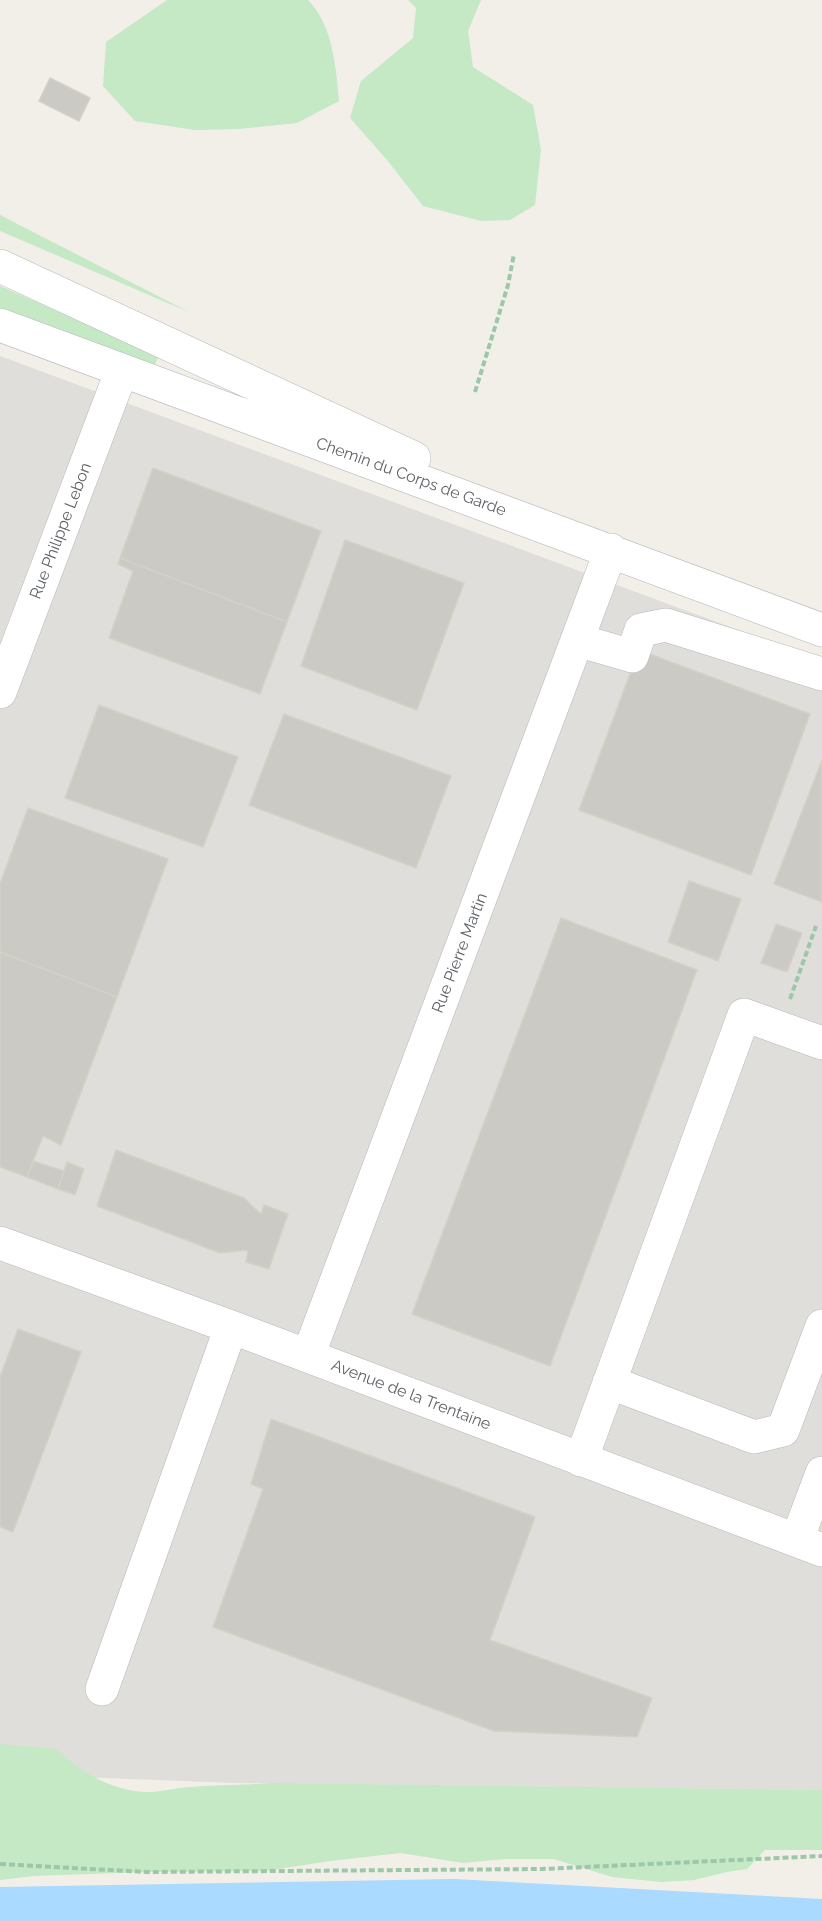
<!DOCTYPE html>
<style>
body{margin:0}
canvas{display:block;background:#f1efe8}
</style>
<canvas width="822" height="1921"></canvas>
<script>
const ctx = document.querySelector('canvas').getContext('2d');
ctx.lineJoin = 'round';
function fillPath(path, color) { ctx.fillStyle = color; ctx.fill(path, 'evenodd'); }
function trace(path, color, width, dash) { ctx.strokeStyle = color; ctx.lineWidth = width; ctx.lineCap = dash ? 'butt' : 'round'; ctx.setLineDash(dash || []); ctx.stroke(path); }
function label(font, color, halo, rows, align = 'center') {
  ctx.font = font + ' Raleway,sans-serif'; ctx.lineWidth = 4.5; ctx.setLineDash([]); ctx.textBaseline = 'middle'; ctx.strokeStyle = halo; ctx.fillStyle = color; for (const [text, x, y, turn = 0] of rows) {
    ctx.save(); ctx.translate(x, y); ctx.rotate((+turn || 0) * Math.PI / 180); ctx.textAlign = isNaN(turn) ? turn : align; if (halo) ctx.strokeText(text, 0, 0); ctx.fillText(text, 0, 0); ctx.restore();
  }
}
const industrial = new Path2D(`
 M 0,356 L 822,661 L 822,1790 L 234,1783 L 0,1774 Z`);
const green = new Path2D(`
 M 167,0 L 308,0 C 333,25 336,68 339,101 L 297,123 L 239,129 L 195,130 L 135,121 L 103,86 L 106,42 Z
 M 408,0 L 481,0 L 468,31 L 473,67 L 533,105 L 541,150 L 535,205 L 510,220 L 481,221 L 423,206 L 387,160 L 350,118 L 361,81 L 413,38 L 416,8 Z
 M 0,215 L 191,313 L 0,231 Z
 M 0,286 L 159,356 L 153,368 L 0,312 Z
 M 0,1744 L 57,1749 C 81,1774 117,1793 152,1792 C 164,1791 177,1788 189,1787 C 217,1785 245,1785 273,1783 L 822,1790 L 822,1850 L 765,1850 L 747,1869 L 727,1872 L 694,1880 L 661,1882 L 612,1877 L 554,1859 L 505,1859 L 463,1863 L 401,1853 L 330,1861 L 265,1871 L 147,1872 L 34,1876 L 0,1880 Z`);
const water = new Path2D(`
 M 454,1879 L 822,1899 L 822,1921 L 0,1921 L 0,1887 Z`);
const building = new Path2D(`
 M 50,78 L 90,98 L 79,121 L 39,101 Z
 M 153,468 L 321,531 L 287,622 L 120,558 Z
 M 345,540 L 464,583 L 417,710 L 301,666 Z
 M 120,558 L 287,622 L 260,694 L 109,638 L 133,571 L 118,564 Z
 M 639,650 L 810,714 L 751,875 L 579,810 Z
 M 99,705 L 238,757 L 203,847 L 65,798 Z
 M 284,714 L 451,776 L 416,868 L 249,805 Z
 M 822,760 L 822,902 L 774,884 Z
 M 28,808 L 168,859 L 117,997 L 0,952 L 0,884 Z
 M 689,881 L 741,899 L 718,961 L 668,942 Z
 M 561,918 L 697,970 L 550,1366 L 412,1314 Z
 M 776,924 L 802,933 L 787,972 L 761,963 Z
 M 0,952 L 117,997 L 61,1145 L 43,1136 L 27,1177 L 0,1167 Z
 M 116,1150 L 244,1198 L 261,1214 L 264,1205 L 288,1214 L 269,1269 L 246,1262 L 248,1250 L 220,1253 L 97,1206 Z
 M 33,1161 L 64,1171 L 58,1189 L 27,1177 Z
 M 67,1162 L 84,1169 L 75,1195 L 58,1189 Z
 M 18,1329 L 81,1352 L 13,1532 L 0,1527 L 0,1377 Z
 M 271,1419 L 535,1517 L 490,1640 L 652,1698 L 637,1737 L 494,1731 L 213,1627 L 263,1489 L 251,1484 Z`);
const path = new Path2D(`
 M 475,392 L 508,285 L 514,254
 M 790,999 L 816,926
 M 0,1864 L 147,1872 L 542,1869 L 822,1856`);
const minor = new Path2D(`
 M 0,266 L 414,458
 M 0,325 L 822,630
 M 577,640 L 632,656 L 641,630 L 666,625 L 822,674
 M 0,692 L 115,388 L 123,371
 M 0,1243 L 231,1327 L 822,1550
 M 308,1356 L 611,550
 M 609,1382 L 754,1437 L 783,1430 L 822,1326
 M 581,1460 L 744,1015 L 822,1043
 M 797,1540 L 822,1473
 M 102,1689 L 231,1327`);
const streetNames = [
 ["Chemin du Corps de Garde",411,477,20],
 ["Rue Philippe Lebon",61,531,-69],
 ["Rue Pierre Martin",460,953,-69],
 ["Avenue de la Trentaine",411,1395,21]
];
fillPath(industrial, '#e0deda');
fillPath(green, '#c5e8c5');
fillPath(water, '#aadaff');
fillPath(building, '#cccac5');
trace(building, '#d6d1c6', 1.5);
trace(minor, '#b5b8bc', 34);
trace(path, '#9cc7a9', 4, [6, 3]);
trace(minor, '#fff', 33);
label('16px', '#5f6368', '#fff', streetNames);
</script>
